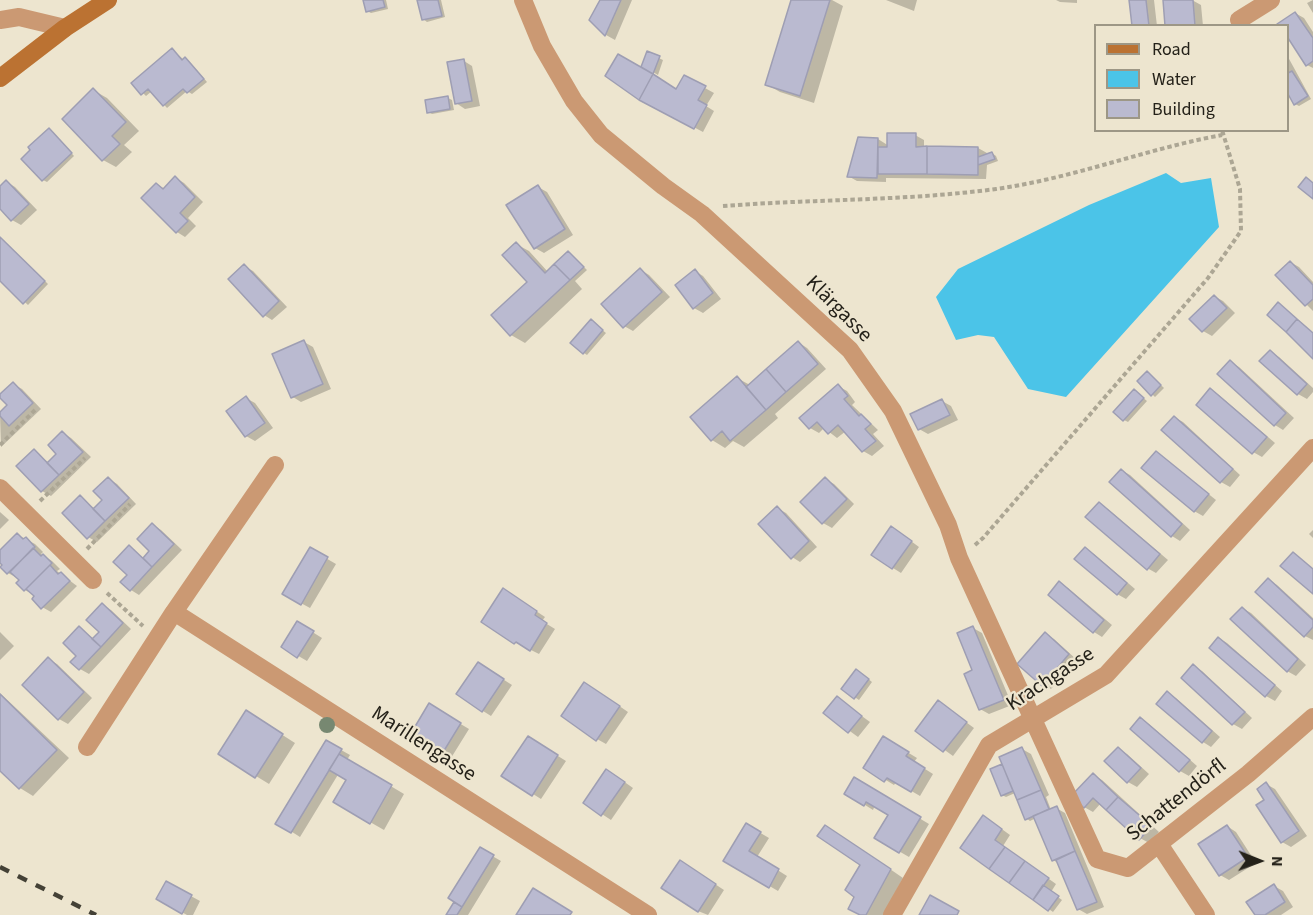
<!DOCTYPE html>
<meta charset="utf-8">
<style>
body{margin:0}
#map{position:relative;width:1313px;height:915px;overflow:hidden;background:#ede5cf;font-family:"Source Sans 3",sans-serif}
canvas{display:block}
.legend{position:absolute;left:1094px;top:24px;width:195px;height:108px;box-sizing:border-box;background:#ede5cf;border:2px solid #9d9786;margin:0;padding:8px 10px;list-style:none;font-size:18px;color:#242119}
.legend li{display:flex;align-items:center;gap:12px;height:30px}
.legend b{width:30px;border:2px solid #9d9786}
.north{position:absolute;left:1229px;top:831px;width:60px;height:60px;-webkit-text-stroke:4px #ede5cf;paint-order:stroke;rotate:91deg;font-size:16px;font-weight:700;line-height:24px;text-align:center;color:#242119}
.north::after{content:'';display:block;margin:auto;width:21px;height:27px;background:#242119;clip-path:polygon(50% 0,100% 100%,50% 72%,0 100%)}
</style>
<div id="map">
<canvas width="1313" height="915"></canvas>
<ul class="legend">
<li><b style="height:8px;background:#bb7232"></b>Road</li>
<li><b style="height:16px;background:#4bc4e8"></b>Water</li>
<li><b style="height:16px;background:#babad0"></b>Building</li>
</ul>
<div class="north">N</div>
</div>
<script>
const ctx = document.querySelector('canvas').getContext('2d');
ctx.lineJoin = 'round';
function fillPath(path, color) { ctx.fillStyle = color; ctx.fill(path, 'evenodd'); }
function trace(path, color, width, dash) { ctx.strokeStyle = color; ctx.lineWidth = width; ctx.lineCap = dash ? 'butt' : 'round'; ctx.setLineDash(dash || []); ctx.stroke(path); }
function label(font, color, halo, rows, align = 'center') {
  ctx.font = font + ' "Source Sans 3",sans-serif'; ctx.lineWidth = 4.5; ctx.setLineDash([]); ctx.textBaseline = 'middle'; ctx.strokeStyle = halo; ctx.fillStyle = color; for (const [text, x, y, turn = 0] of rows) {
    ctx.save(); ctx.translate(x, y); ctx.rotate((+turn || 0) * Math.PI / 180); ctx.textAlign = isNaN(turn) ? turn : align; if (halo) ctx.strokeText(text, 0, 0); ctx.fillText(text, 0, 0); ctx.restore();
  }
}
const water = new Path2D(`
 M 1166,173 L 1181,183 L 1211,178 L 1219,227 L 1066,397 L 1028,389 L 994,337 L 978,335 L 956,340 L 936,297 L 958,269 L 1089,205 Z`);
const shadow = new Path2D(`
 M 365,0 L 386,0 L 388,9 L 371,13 L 367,11 Z
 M 419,0 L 441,0 L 445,17 L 427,22 L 423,19 Z
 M 601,0 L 632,0 L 615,40 L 606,35 L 591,20 Z
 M 793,0 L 832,0 L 843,6 L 814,103 L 780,92 L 766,84 Z
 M 886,0 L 917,0 L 914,11 Z
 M 1056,0 L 1077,0 L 1077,3 L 1060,2 Z
 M 1131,0 L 1154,0 L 1157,26 L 1134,26 Z
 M 1164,0 L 1192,0 L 1201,5 L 1203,26 L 1166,26 Z
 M 1313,0 L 1313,13 L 1307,3 Z
 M 1295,13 L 1304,18 L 1313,32 L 1313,68 L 1307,65 L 1288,36 L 1288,26 Z
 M 173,50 L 184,60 L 186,59 L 189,61 L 207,82 L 192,94 L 187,91 L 167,108 L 152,91 L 146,96 L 133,83 Z
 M 648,53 L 663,60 L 658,75 L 643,66 Z
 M 1288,57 L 1311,99 L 1299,106 L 1295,104 L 1288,91 Z
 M 464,61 L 472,66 L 480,106 L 465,109 L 456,103 Z
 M 685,77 L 714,93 L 706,106 L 714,111 L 703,132 L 650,104 L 677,91 Z
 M 93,90 L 107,98 L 139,131 L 124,145 L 132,152 L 116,167 L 103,160 Z
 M 448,98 L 452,100 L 454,110 L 432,114 L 428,112 Z
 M 53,132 L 74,156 L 47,182 L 43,180 Z
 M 915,135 L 924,140 L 924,148 L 978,148 L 987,153 L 987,155 L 992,153 L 996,156 L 998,161 L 987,165 L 986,179 L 886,178 L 886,182 L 857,181 L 848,176 L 859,139 L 878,139 L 889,146 Z
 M 176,178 L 184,183 L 203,202 L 188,218 L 196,226 L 185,237 L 177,232 L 156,184 L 165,189 Z
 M 7,182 L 15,187 L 37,210 L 21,225 L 12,220 L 0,207 L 0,188 Z
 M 538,187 L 547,192 L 573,235 L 544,253 L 535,248 Z
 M 0,237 L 48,284 L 28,305 L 0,279 Z
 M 516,244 L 529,251 L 548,272 L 569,253 L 587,270 L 575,281 L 582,289 L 525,343 L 511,335 L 493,316 L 529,282 Z
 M 1290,262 L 1299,267 L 1313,282 L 1313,311 L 1277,275 Z
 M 244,266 L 253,271 L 287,307 L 272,320 L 264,315 Z
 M 641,270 L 649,275 L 670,297 L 633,331 L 624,326 Z
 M 695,271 L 703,276 L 721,299 L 703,313 L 694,308 Z
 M 1214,296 L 1223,301 L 1235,313 L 1212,336 L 1203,331 Z
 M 595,324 L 606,333 L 587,355 L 584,353 Z
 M 304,342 L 313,347 L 331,389 L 301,402 L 293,397 Z
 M 798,342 L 807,348 L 826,369 L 775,414 L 778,418 L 744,447 L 733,441 L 725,448 L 712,440 L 737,378 L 750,385 Z
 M 1270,352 L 1279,357 L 1313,388 L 1313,392 L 1307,399 L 1298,394 Z
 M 1230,362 L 1239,367 L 1294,418 L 1283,430 L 1275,425 Z
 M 1147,372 L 1164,388 L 1155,397 L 1152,394 Z
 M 13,384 L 22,389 L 41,409 L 1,447 L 0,414 L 9,405 Z
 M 838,386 L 847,391 L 855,402 L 852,405 L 878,430 L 873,434 L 884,446 L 872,456 L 863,451 L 846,431 L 837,438 L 824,428 L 819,433 L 810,428 Z
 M 1211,390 L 1219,395 L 1275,443 L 1262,457 L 1253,452 Z
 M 1135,391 L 1147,401 L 1128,422 L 1124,420 Z
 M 246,398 L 255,403 L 273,428 L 255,441 L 246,436 Z
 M 942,401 L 951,406 L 958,420 L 928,434 L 919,429 Z
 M 1174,417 L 1183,422 L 1240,475 L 1230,487 L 1221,482 L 1163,429 Z
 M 63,433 L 71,438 L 91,457 L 51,496 L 42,491 L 18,466 L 34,451 L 49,463 L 59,454 Z
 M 1156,452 L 1216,500 L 1203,516 L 1194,511 Z
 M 1121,470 L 1130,475 L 1190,530 L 1180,541 L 1172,536 Z
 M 109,479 L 117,484 L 136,504 L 97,542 L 88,537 L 80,497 L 95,509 L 104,500 Z
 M 825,479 L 834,484 L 854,504 L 832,528 L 823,523 Z
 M 1099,504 L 1108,509 L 1168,560 L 1156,573 L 1147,568 Z
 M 777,508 L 786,513 L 817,547 L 800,562 L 792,557 Z
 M 0,512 L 9,520 L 0,529 Z
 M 153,525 L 161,530 L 182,550 L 139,595 L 131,590 L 129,547 L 145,559 L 151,551 Z
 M 1313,530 L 1313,538 L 1309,534 Z
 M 900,533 L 919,547 L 901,573 L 893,568 Z
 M 18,535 L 35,544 L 43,552 L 41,554 L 52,561 L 60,569 L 57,571 L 77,586 L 51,612 L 42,607 L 36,596 L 25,590 L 21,580 L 8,573 L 0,563 L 0,553 Z
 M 310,549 L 336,564 L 310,608 L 284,594 Z
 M 1085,549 L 1094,554 L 1135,589 L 1126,599 L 1117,594 Z
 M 1269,580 L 1277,585 L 1313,618 L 1313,640 L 1305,636 Z
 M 1060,583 L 1068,588 L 1112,625 L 1102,637 L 1094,632 Z
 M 512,595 L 545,617 L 542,621 L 555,629 L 539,654 L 515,642 Z
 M 102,605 L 111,610 L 131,629 L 89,674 L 80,669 L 80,628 L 94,639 L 101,632 Z
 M 1242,608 L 1251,613 L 1306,665 L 1296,676 L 1287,671 Z
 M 298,623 L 322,638 L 307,661 L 283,647 Z
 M 973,628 L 982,633 L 1012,705 L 989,714 L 980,709 L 974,671 Z
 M 0,632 L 14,646 L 0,660 Z
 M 1045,634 L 1054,639 L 1077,660 L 1051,689 L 1043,684 Z
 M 1219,638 L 1227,643 L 1282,691 L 1275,701 L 1266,696 Z
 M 48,659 L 57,664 L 92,698 L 68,724 L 59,719 Z
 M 1193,666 L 1202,671 L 1252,718 L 1242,729 L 1233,724 L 1183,678 Z
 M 487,669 L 512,685 L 491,716 L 483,711 Z
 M 861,673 L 872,682 L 859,700 L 843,689 Z
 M 593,688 L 628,712 L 606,744 L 597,739 Z
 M 0,693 L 69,758 L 33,796 L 20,788 L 0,769 Z
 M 1167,693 L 1176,698 L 1220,737 L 1211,747 L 1203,742 Z
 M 837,698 L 870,722 L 858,737 L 825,713 Z
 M 939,702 L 974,728 L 953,756 L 917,730 Z
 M 429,705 L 469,729 L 451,758 L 412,734 Z
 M 1141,719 L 1149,724 L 1197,766 L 1189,776 L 1180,771 L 1132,729 Z
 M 259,720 L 295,743 L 269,784 L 256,776 Z
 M 884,738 L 917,758 L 914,762 L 933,774 L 920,796 L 896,782 L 894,785 L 866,768 Z
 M 327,742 L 350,755 L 347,760 L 404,794 L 384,830 L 335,802 L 348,779 L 339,773 L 300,837 L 278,823 Z
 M 537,743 L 566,761 L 541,799 L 533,794 Z
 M 1022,749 L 1031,754 L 1049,795 L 1046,797 L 1051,810 L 1056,808 L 1065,813 L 1104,907 L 1087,914 L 1078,909 L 1058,863 L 1053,860 L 1036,818 L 1030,821 L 1026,818 L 1015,793 L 1006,797 L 1002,795 L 1004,765 Z
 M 1118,749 L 1127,754 L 1149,774 L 1137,787 L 1128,782 L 1107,761 Z
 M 1093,775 L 1102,780 L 1159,832 L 1149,843 L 1140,838 L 1101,803 L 1093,812 L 1084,807 Z
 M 616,776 L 633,788 L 611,820 L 585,803 Z
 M 854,779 L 929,824 L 909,857 L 876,838 L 890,814 L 875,805 L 873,810 L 846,793 Z
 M 1266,784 L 1275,789 L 1307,836 L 1291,847 L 1282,842 L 1266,800 Z
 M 992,822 L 1010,835 L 1003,846 L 1056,884 L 1051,892 L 1062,900 L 1053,912 L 962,848 Z
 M 747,825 L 769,838 L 757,857 L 787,876 L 778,891 L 725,860 Z
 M 1227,826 L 1236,832 L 1256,863 L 1229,880 L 1220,875 Z
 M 839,834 L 903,878 L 883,915 L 862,915 L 856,897 L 862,864 Z
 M 480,849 L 501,861 L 468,915 L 448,915 L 456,901 Z
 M 689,867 L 724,890 L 708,915 L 698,911 Z
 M 167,883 L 200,901 L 193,915 L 187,915 L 158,899 Z
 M 1274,886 L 1283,891 L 1293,907 L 1281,915 L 1256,915 Z`);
const building = new Path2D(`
 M 363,0 L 383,0 L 385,7 L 366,12 Z
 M 417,0 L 438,0 L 442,16 L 422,20 Z
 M 600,0 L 621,0 L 605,36 L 589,20 Z
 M 791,0 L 830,0 L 800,96 L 765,85 Z
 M 1129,0 L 1146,0 L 1149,26 L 1132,26 Z
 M 1163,0 L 1193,0 L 1195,26 L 1165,26 Z
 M 1295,12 L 1313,38 L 1313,61 L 1306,66 L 1288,38 L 1288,26 L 1279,26 L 1277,24 Z
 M 172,48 L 182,60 L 185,57 L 204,79 L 187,93 L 183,89 L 163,106 L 148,89 L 141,95 L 131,83 Z
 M 647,51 L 660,56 L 653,74 L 641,67 Z
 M 618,54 L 653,74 L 639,100 L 605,76 Z
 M 464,59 L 472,101 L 455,104 L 447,62 Z
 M 1292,71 L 1308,96 L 1294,105 L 1288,94 L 1288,73 Z
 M 653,74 L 676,89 L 684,75 L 706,86 L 698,100 L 707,105 L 694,129 L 639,100 Z
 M 93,88 L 126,122 L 112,136 L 120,144 L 102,161 L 62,119 Z
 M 448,96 L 450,109 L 427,113 L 425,100 Z
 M 49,128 L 72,153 L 42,181 L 21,159 L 30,150 L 28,147 Z
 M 887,133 L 916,133 L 916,147 L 927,146 L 927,174 L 878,174 L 878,147 L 887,147 Z
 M 858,137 L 878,138 L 877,178 L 847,177 Z
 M 927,146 L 978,147 L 978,175 L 927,174 Z
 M 992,152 L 995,159 L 978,165 L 978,157 Z
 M 175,176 L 195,197 L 180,213 L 188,221 L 176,233 L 141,198 L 156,183 L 163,189 Z
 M 1306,177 L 1313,183 L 1313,199 L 1298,187 Z
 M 6,180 L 29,204 L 11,221 L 0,209 L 0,186 Z
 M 538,185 L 565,229 L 534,249 L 506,205 Z
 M 0,237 L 45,281 L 23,304 L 0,281 Z
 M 516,242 L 545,273 L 554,264 L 570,280 L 510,336 L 491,315 L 527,282 L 502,255 Z
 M 568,251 L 584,267 L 570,280 L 554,264 Z
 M 1290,261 L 1313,285 L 1313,299 L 1305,306 L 1275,275 Z
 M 244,264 L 279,301 L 263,317 L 228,279 Z
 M 640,268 L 662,292 L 623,328 L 601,304 Z
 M 695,269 L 713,293 L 693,309 L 675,285 Z
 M 1214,295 L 1227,308 L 1202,332 L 1189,319 Z
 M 1278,302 L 1297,319 L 1286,332 L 1267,315 Z
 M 591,319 L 603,330 L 583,354 L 570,343 Z
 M 1297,319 L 1313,333 L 1313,359 L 1286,332 Z
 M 304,340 L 323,384 L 291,398 L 272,354 Z
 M 798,341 L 818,364 L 786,392 L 766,369 Z
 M 1270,350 L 1307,384 L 1297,395 L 1259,361 Z
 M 1230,360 L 1286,413 L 1274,426 L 1217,374 Z
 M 766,369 L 786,392 L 766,410 L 746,387 Z
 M 1147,371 L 1161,385 L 1151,396 L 1137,381 Z
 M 737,376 L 766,410 L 730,441 L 722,431 L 711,441 L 690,417 Z
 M 13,382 L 33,403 L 9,426 L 0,416 L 0,412 L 7,405 L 0,398 L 0,394 Z
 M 838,384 L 848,396 L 844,399 L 859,416 L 861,414 L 871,424 L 865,429 L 876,441 L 862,452 L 838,425 L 828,434 L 817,422 L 809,429 L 799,418 Z
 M 1210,388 L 1267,437 L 1252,454 L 1196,405 Z
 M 1134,389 L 1144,398 L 1123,421 L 1113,412 Z
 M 246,396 L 265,423 L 245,437 L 226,411 Z
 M 942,399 L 950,415 L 918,430 L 910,414 Z
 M 1174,416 L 1233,469 L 1220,483 L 1161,430 Z
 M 62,431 L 83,452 L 59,475 L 47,463 L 56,454 L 48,445 Z
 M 34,449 L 59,475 L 41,492 L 16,466 Z
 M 1156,451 L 1209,494 L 1194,512 L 1141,468 Z
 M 1121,469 L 1182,524 L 1171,537 L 1109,482 Z
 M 108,477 L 129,498 L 105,521 L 93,509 L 102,500 L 93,491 Z
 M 825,477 L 847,499 L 822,524 L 800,502 Z
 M 80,495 L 105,521 L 87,539 L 62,513 Z
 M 1099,502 L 1160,554 L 1147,570 L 1085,517 Z
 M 777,506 L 809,541 L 791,559 L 758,524 Z
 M 152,523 L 174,544 L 152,567 L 143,558 L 149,551 L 137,539 Z
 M 891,526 L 912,541 L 892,569 L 871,555 Z
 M 17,533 L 23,539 L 26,537 L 35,547 L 7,574 L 0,567 L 2,565 L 0,563 L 0,550 Z
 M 129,545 L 152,567 L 130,591 L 120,582 L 127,575 L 113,562 Z
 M 310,547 L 328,557 L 301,605 L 282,594 Z
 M 1085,547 L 1127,583 L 1117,595 L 1074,559 Z
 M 33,548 L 41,556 L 43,554 L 52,563 L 24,591 L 16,583 L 19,580 L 10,572 Z
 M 1293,552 L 1313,569 L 1313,594 L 1280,566 Z
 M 50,565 L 58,574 L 61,572 L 70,581 L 41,609 L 32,599 L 34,596 L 26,589 Z
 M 1268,578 L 1313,620 L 1313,627 L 1304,637 L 1255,592 Z
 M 1059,581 L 1104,620 L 1093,633 L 1048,595 Z
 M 503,588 L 537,611 L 535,615 L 547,623 L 530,651 L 516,642 L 514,644 L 481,622 Z
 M 102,603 L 123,623 L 101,647 L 92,639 L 99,632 L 86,620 Z
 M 1242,607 L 1298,659 L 1287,672 L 1230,619 Z
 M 297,621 L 314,631 L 297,658 L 281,647 Z
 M 79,626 L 101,647 L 79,670 L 70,662 L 76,656 L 63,643 Z
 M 973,626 L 1004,700 L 979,710 L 964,674 L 972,670 L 957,633 Z
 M 1045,632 L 1069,654 L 1042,686 L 1017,664 Z
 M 1218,637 L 1275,685 L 1265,697 L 1209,648 Z
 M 48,657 L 84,692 L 58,720 L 22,685 Z
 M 478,662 L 504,679 L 482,712 L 456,694 Z
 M 1193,664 L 1245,712 L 1232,725 L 1181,678 Z
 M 856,669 L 869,679 L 854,699 L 841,689 Z
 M 584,682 L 620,706 L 596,741 L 561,716 Z
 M 1167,691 L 1212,731 L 1202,743 L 1156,704 Z
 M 0,694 L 57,750 L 19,789 L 0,771 Z
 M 837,696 L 862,716 L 848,733 L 823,713 Z
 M 938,700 L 967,722 L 943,752 L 915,731 Z
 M 429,703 L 461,723 L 442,754 L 410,735 Z
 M 246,710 L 283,734 L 255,778 L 218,754 Z
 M 1140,717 L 1190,760 L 1179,772 L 1130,729 Z
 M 528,736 L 558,755 L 532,796 L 501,776 Z
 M 883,736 L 909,752 L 906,756 L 925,768 L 911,792 L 887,778 L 884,782 L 863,768 Z
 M 326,740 L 342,749 L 291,833 L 275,824 Z
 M 1022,747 L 1041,790 L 1017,800 L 999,757 Z
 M 1118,747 L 1141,768 L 1127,783 L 1104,761 Z
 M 339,754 L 392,785 L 370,824 L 333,802 L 346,780 L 329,770 Z
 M 1002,764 L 1013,791 L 1001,796 L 990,769 Z
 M 606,769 L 625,782 L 601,816 L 583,803 Z
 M 1093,773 L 1118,797 L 1106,810 L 1093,798 L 1084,808 L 1071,796 Z
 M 854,777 L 921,817 L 899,853 L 874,838 L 888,815 L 866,802 L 864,806 L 844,794 Z
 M 1266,782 L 1299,831 L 1281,843 L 1256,805 L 1264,800 L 1257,789 Z
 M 1041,790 L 1049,809 L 1025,820 L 1017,800 Z
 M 1118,797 L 1152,826 L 1139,840 L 1106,810 Z
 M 1057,806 L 1075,851 L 1052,861 L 1033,816 Z
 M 983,815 L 1002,829 L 995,840 L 1005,847 L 989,869 L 960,848 Z
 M 746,823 L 761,832 L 749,851 L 779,869 L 769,888 L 723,861 Z
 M 825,825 L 891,869 L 866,915 L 860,915 L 848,909 L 854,897 L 845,890 L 860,865 L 817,836 Z
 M 1227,825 L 1248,857 L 1219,876 L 1198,844 Z
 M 480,847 L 494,855 L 462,907 L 448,898 Z
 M 1005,847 L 1025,861 L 1009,883 L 989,869 Z
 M 1075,851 L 1097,902 L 1077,910 L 1056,860 Z
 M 680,860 L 716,884 L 698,912 L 661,888 Z
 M 1025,861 L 1049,878 L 1033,900 L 1009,883 Z
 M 166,881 L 192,895 L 182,914 L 156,899 Z
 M 1274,884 L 1285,902 L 1265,915 L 1255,915 L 1246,902 Z
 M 1043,885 L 1059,896 L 1048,911 L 1033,900 Z
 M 533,888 L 572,912 L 570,915 L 516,915 Z
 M 930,895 L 959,911 L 957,915 L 919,915 Z
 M 454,902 L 462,907 L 457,915 L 446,915 Z`);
const path = new Path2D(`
 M 723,206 C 814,199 906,201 996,189 C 1074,178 1146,149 1222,135
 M 0,445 L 36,409
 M 40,501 L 85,458
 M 975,545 L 983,538 L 1208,278 L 1241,231 L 1240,189 L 1222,130
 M 87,549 L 130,504
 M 107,593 L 143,626`);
const street = new Path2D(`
 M 523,0 L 542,46 L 574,101 L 601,135 L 663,186 L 702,214 L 850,350 L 893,411 L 948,525 L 959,558 L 1097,859 L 1128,868 L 1248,774 L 1313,717
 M 0,20 L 19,17 L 65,28
 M 1239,20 L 1271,0
 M 0,488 L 93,580
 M 174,612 L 648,915
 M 87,747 L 174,612 L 275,465
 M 1159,844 L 1206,915
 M 892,915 L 989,745 L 1106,675 L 1313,448`);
const secondary = new Path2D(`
 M 0,78 L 65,28 L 108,0`);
const rail = new Path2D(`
 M 0,867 L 96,915`);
const trees = [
 [327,725]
];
const streetNames = [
 ["Klärgasse",838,310,45],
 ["Krachgasse",1051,680,-33],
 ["Marillengasse",423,745,33],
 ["Schattendörfl",1177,801,-38]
];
fillPath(water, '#4bc4e8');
fillPath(shadow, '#0003');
fillPath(building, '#babad0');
trace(building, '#9e9eb3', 1.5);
trace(path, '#aca694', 4, [4.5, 3]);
trace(street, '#cb9973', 18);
trace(secondary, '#bb7232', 18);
trace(rail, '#444136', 4.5, [10, 10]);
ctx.fillStyle = '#778871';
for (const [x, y] of trees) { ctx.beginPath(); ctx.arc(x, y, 8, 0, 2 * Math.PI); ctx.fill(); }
label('21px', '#242119', '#ede5cf', streetNames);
</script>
